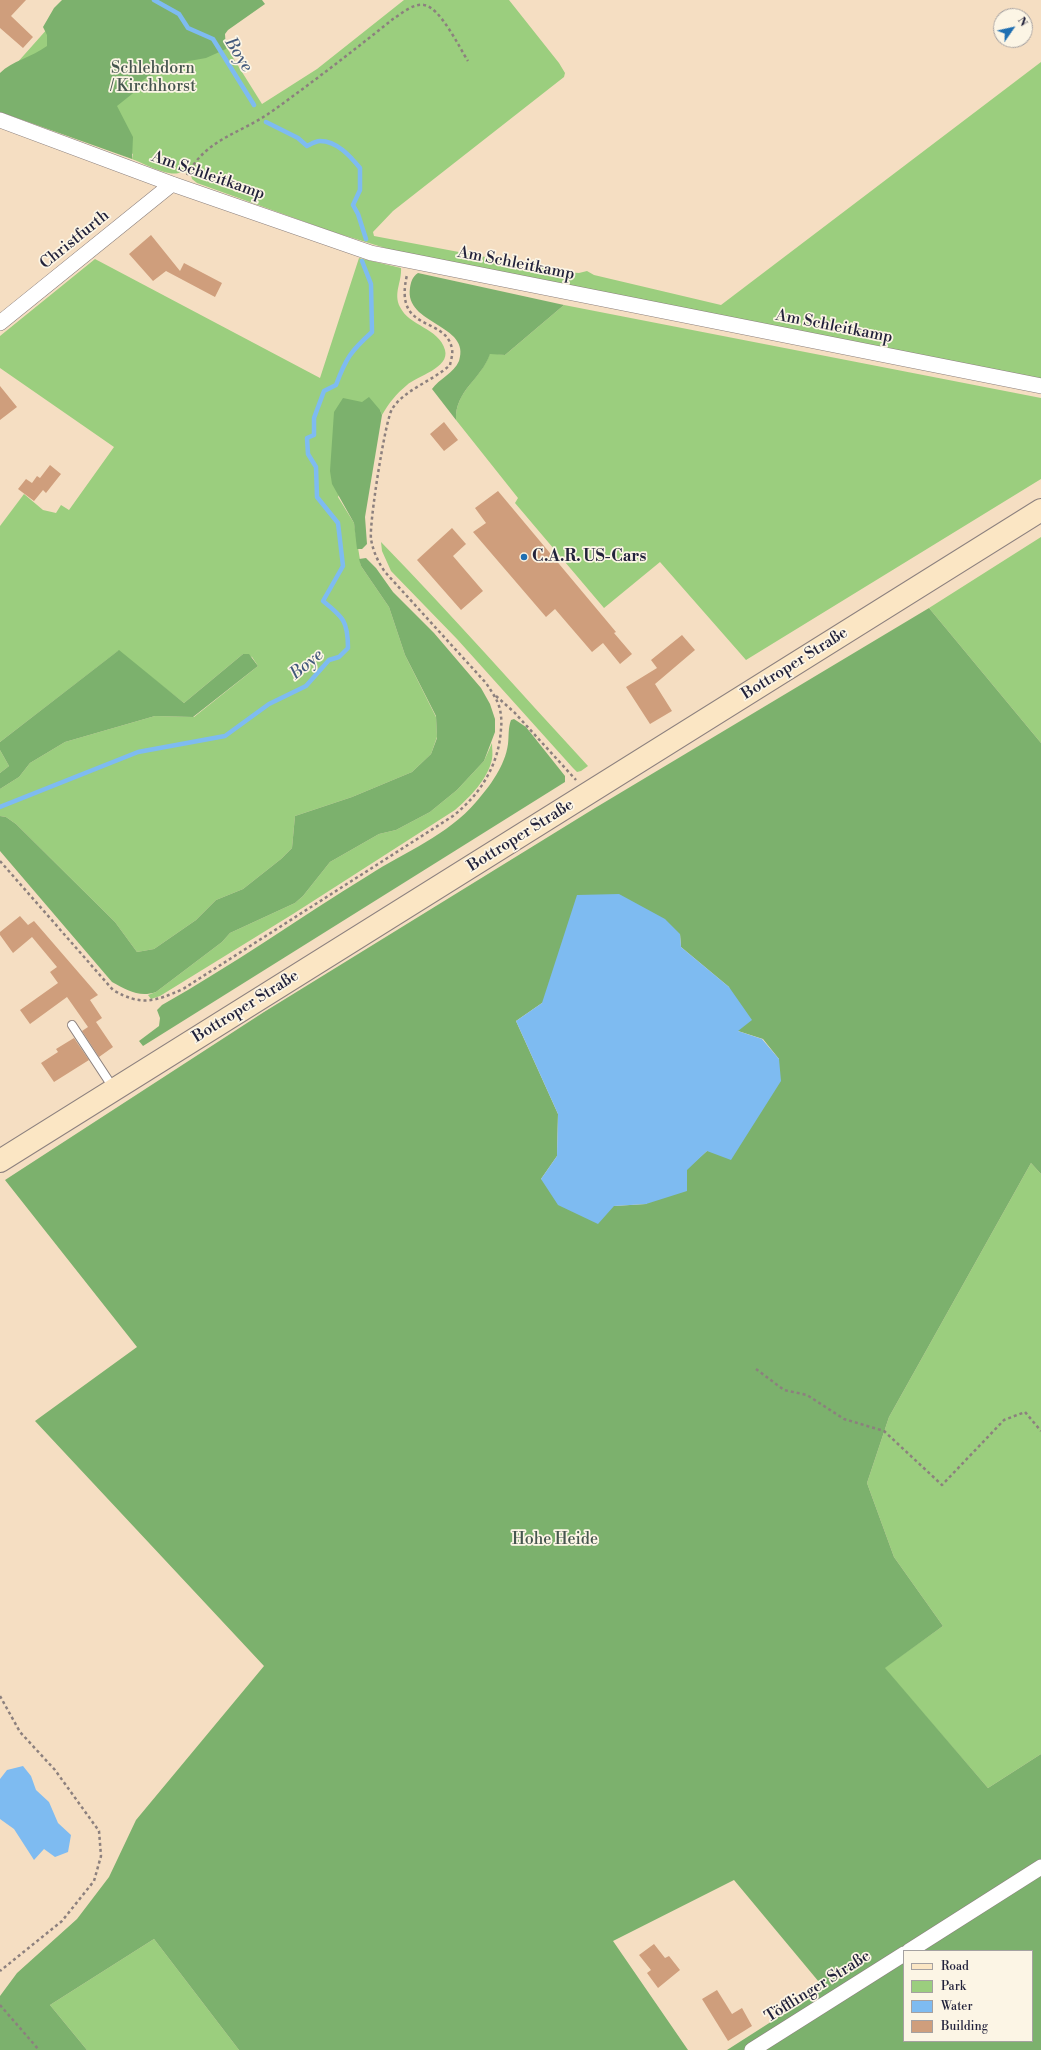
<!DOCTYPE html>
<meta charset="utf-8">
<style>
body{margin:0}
#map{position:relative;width:1041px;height:2050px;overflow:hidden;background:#f5dec2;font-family:"Libre Bodoni",serif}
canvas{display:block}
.legend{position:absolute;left:903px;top:1950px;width:130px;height:92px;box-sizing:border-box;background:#fcf5e5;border:1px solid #a5a1a1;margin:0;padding:5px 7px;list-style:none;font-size:12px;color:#22223b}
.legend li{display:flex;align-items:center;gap:8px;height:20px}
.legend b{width:20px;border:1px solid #a5a1a1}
.north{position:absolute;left:993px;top:8px;width:40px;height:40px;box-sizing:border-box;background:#fcf5e5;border:1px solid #a5a1a1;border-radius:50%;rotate:56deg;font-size:11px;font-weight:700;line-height:16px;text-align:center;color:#22223b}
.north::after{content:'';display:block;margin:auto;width:14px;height:18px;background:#1f6fb2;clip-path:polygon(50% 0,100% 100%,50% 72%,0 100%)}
</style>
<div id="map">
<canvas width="1041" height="2050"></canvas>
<ul class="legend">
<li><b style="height:5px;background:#fbe6c4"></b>Road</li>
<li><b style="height:11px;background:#9bce7e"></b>Park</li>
<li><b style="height:11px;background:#7ebbf1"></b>Water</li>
<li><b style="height:11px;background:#cf9e7c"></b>Building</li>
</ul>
<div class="north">N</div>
</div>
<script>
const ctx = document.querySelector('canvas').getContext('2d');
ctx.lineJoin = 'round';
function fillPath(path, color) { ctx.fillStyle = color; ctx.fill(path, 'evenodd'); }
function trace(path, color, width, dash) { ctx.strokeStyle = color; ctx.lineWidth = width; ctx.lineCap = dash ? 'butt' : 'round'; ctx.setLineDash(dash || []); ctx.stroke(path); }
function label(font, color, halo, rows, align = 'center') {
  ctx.font = font + ' "Libre Bodoni",serif'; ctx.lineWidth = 3.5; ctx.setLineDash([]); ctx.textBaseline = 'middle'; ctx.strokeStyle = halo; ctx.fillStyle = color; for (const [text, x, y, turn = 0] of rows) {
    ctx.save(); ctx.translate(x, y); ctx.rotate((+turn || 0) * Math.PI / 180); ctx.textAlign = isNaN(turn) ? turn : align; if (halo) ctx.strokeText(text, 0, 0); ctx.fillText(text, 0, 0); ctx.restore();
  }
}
const green = new Path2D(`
 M 73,0 L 222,40 L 262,104 L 317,69 L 404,0 L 509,0 L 559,63 L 565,73 L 564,77 L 393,211 L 373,232 L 374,236 L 565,272 L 579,273 L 587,271 L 594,275 L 721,305 L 1041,62 L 1041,379 L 395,251 L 333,232 L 197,183 L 192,179 L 191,175 L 182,171 C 173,180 143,163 132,159 L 133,154 L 0,82 Z
 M 359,258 L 401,268 C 402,282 393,293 400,307 C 409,326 439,328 445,350 C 450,368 417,376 407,385 C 396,394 389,403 382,415 L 380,410 L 338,497 L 354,523 L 361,566 L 389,607 L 405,655 L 436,717 L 437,737 L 431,754 L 412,772 L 352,797 L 295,816 L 292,848 L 281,859 L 243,889 L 216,900 L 196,920 L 154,949 L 137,952 L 115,922 L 16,824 L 6,817 L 0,816 L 0,789 L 19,777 L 30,763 L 65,742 L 155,716 L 194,717 L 258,666 L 252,657 L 243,654 L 184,703 L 118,651 L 0,742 L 0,526 L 24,494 L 43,510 L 56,513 L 61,505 L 69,510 L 114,447 L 0,368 L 0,336 L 95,259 L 320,378 Z
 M 564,305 L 1041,398 L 1041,479 L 746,660 L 660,562 L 604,608 L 515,503 L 518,498 L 456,420 C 455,390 481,380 490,353 L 505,355 Z
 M 1041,537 L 1041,743 L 929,608 Z
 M 381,542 C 452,615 519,691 588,766 L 581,771 L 577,772 L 573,768 L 457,639 L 391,571 L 382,551 Z
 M 492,743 C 492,748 493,754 492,759 C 488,779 470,797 455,810 L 293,914 L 160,996 L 151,999 L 148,995 L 156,992 L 222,942 L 230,933 L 295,903 L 303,896 L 330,862 L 379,834 L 396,830 L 430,812 L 457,790 L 484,761 Z
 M 0,750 L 9,766 L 0,773 Z
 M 1031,1163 L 1041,1174 L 1041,1754 L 988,1788 L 884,1668 L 943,1626 L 894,1557 L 867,1483 L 889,1417 Z
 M 154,1939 L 239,2050 L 87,2050 L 50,2005 Z`);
const forest = new Path2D(`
 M 62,0 L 262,0 L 265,4 L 228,30 L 225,34 L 226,49 L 206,58 L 189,61 L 170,72 L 149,76 L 139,83 L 137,90 L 117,106 L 133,137 L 132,159 L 0,112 L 0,73 C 12,61 32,57 47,46 L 47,35 L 43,27 L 54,8 Z
 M 418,273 L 564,305 L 505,355 L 490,354 C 481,380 455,390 456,420 L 432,389 C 439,379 454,373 459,361 C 472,324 404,325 410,288 C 411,282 412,277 418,273 Z
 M 369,397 L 380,410 L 382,415 L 365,517 L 367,544 L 362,549 L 357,549 L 354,523 L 332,484 L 330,471 L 334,412 L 343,398 L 362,402 Z
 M 366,558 L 376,568 L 393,592 L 434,633 L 481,688 L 490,704 L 495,719 L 495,732 L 484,761 L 457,790 L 430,812 L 396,830 L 379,834 L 330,862 L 303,896 L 295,903 L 230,933 L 222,942 L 156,992 C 139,998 127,990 112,982 L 0,851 L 0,816 L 6,817 L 16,824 L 115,922 L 137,952 L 154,949 L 196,920 L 216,900 L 243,889 L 281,859 L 292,848 L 295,816 L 352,797 L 412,772 L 431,754 L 437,738 L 436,716 L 405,655 L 389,607 L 361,566 L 359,559 Z
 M 929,608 L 1041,743 L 1041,1174 L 1031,1163 L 889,1417 L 867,1483 L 894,1557 L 943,1626 L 885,1668 L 988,1788 L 1041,1754 L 1041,2050 L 727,2050 L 824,1988 L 734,1880 L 613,1941 L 688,2050 L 239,2050 L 154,1939 L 50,2005 L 87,2050 L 0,2050 L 0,1996 L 17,1973 L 77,1919 L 109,1877 L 136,1820 L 264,1666 L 35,1421 L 137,1347 L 5,1180 L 264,1012 L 595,808 ZM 680,934 L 681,947 L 729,987 L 738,1031 L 763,1039 L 779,1059 L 707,1151 L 646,1204 L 614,1206 L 541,1179 L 557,1156 L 558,1114 L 516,1021 L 542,1003 ZM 904,1951 L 1032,1951 L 1032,2041 L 904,2041 Z
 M 119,650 L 184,703 L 243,654 L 249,654 L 258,666 L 193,717 L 155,716 L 65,742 L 30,763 L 19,777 L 0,789 L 0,773 L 9,766 L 0,750 L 0,742 Z
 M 514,719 L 526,727 L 565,776 L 565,782 L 143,1046 L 139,1041 L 159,1026 L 160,1018 L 157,1010 L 162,1005 C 233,965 299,918 369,875 C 405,852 448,835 476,802 C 490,786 505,766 508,744 C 509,736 508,728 511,720 Z`);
const water = new Path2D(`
 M 619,894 L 665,919 L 680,934 L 681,947 L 729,987 L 752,1020 L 738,1031 L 762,1039 L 779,1059 L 781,1081 L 731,1160 L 707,1151 L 687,1170 L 687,1191 L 646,1204 L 614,1206 L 598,1224 L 558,1205 L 541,1179 L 557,1156 L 558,1114 L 516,1021 L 542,1003 L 577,895 Z
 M 23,1766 L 31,1776 L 36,1790 L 49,1802 L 58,1823 L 71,1835 L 68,1852 L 55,1857 L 44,1849 L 34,1860 L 14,1829 L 0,1819 L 0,1779 L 7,1770 Z`);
const stream = new Path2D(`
 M 154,0 L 179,14 L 188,28 L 213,39 L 254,105
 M 266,122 L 298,138 L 307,146 C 311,144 316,141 320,141 C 337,141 350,156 360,168 L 360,190 L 353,205 L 358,214 L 366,239
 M 0,807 L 138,752 L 225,736 L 269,704 L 306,686 L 329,660 L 339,657 L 348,648 C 348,621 343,617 323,601 L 343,566 L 338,523 L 317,497 L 316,467 L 308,454 L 307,438 L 314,435 L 314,418 L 324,391 L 336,385 C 346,358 351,351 372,332 L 371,284 L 362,261`);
const building = new Path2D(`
 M 0,0 L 26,0 L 11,16 L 33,37 L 23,48 L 0,28 Z
 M 151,235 L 180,271 L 184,263 L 222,283 L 215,297 L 166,271 L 153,281 L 129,254 Z
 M 0,386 L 17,407 L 0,420 Z
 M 444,422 L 458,440 L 444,451 L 430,434 Z
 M 50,465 L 61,474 L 46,493 L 43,490 L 34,501 L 18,489 L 26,479 L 32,483 L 37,476 L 40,478 Z
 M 498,491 L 616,632 L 614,633 L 632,654 L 620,664 L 603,643 L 592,652 L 555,609 L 546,617 L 473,532 L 486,523 L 475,508 Z
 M 452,528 L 466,544 L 453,556 L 483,591 L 461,610 L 417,560 Z
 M 682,635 L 695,650 L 655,684 L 672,711 L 650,724 L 626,687 L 657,668 L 651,660 Z
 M 20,916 L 28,925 L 34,921 L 98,995 L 90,1000 L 102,1018 L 96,1022 L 113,1047 L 99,1057 L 82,1031 L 88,1027 L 67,997 L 30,1024 L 20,1010 L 58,983 L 50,972 L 57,967 L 32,937 L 13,953 L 0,935 L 0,932 Z
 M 74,1038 L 89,1060 L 54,1082 L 41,1063 L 58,1052 L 56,1049 Z
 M 654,1944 L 665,1958 L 669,1956 L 680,1970 L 658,1988 L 647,1973 L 651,1970 L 639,1955 Z
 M 717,1990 L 732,2014 L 742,2008 L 752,2026 L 728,2041 L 702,1999 Z`);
const path = new Path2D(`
 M 187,175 C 207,138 240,134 271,112 C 313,82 353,51 393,19 C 401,14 413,3 424,5 C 440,7 459,47 468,61
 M 496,696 L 514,712 L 576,780
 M 0,861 L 113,990 C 141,1006 154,1002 183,989 L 453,816 C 481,794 499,764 501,729 C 502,720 501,709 497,701 C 494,695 490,689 486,683 L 385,572 C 378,562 373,551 371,539 C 369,524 385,421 392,409 C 405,389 433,381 450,365 C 451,360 453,354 452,349 C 446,315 393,334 407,275
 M 756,1369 L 784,1390 L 807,1395 L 844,1419 L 884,1431 L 942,1485 L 1004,1420 L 1025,1412 L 1041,1431
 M 0,1696 L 20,1732 L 55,1770 L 99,1831 L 101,1856 L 94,1881 L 62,1921 L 0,1971
 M 0,2005 L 39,2050`);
const service = new Path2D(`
 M 72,1025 L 114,1089`);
const minor = new Path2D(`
 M 0,120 L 172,184 L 371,253 L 1041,386
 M 0,323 L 172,184
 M 909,1951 L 1041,1867
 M 752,2050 L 904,1954`);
const secondary = new Path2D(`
 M 0,1161 L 1041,510`);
const markers = [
 [524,557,4,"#1f6fb2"]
];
const parkNames = [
 ["Schlehdorn",153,69],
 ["/ Kirchhorst",153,87],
 ["Hohe Heide",555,1540]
];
const streetNames = [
 ["Am Schleitkamp",208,176,19],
 ["Christfurth",75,240,-39],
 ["Am Schleitkamp",516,264,11],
 ["Am Schleitkamp",834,327,11],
 ["Bottroper Straße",795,664,-32],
 ["Bottroper Straße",521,836,-32],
 ["Bottroper Straße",246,1007,-32],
 ["Töfflinger Straße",818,1987,-32]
];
const poiNames = [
 ["C.A.R. US-Cars",532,557]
];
const waterNames = [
 ["Boye",238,55,58],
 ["Boye",307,665,-39]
];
fillPath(green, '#9bce7e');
fillPath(forest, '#7cb16d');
fillPath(water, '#7ebbf1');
trace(stream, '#7ebbf1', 4.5);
fillPath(building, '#cf9e7c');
trace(service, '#8c807e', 10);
trace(minor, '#8c807e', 16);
trace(secondary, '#8c807e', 24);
trace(path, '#8c807e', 2.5, [3, 3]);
trace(service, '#fff', 8);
trace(minor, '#fff', 15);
trace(secondary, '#fbe6c4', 22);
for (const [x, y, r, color] of markers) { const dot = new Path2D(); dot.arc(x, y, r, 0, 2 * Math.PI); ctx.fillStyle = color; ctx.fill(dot); trace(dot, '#fcf5e5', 1.5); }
label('16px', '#46564f', '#fcf5e5', parkNames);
label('16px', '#22223b', '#fcf5e5', streetNames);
label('bold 16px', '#22223b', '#fcf5e5', poiNames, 'left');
label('italic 17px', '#42587b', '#fcf5e5', waterNames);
</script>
